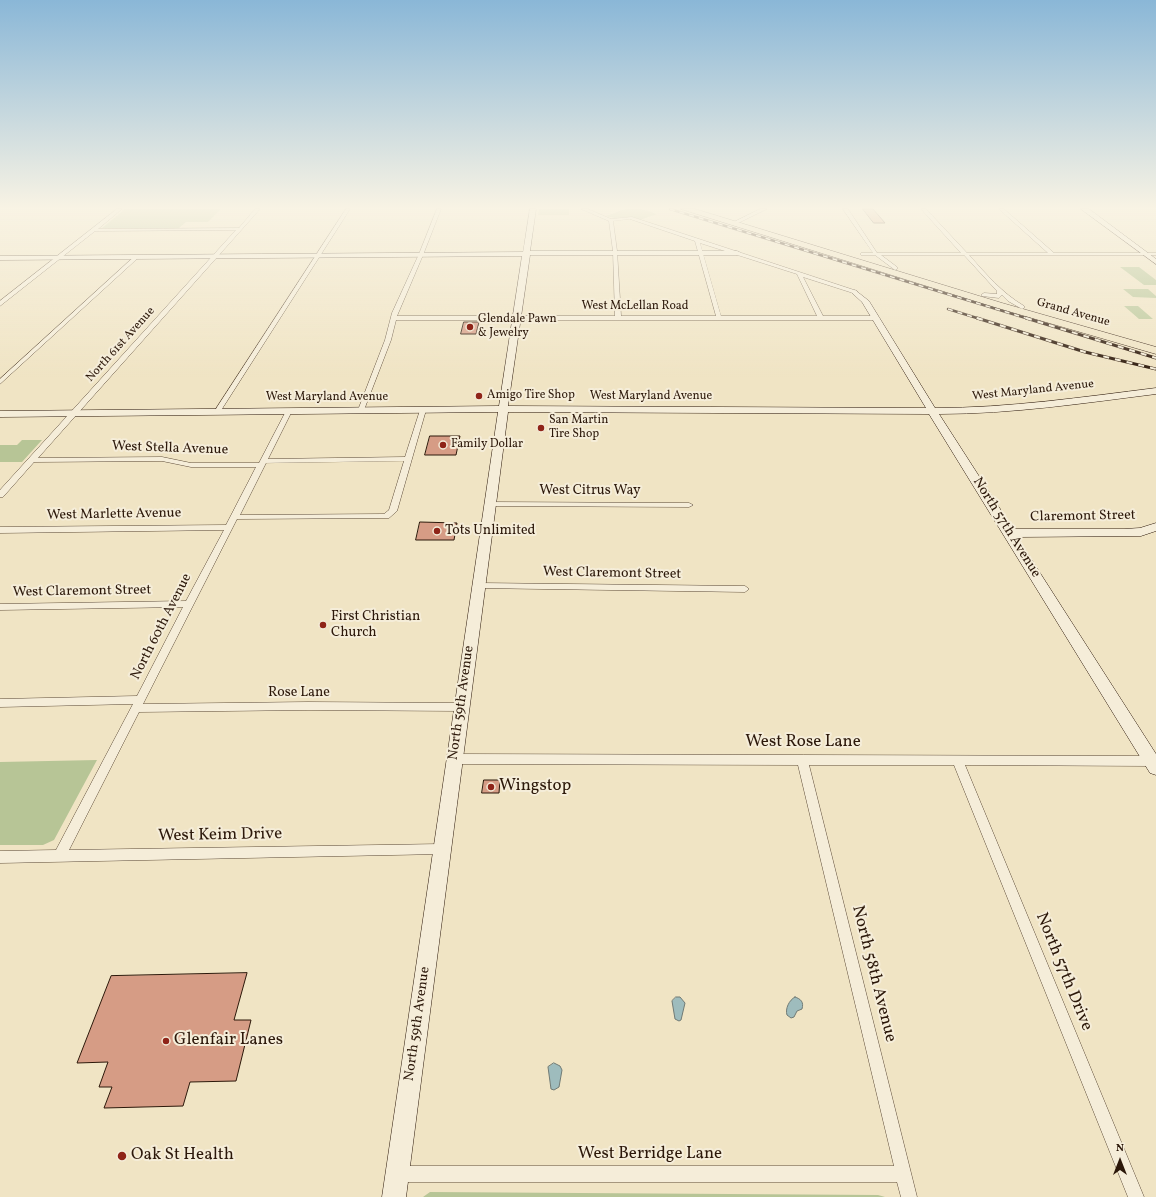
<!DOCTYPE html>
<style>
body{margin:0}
#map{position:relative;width:1156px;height:1197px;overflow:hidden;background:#f0e4c4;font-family:Vollkorn,serif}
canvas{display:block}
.north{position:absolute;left:1100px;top:1141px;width:40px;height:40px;-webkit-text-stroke:3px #f5edd9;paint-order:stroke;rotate:0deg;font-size:11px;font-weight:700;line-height:16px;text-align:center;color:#2c180a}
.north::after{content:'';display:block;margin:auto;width:14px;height:18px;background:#2c180a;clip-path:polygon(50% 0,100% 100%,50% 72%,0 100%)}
</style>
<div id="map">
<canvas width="1156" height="1197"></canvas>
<div class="north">N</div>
</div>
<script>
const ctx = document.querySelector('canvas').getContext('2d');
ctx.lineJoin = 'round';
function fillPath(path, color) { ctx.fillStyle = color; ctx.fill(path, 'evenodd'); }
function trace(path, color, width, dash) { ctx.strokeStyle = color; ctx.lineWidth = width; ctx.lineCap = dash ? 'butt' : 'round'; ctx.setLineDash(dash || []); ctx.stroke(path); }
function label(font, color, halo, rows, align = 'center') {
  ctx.font = font + ' Vollkorn,serif'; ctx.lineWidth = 4; ctx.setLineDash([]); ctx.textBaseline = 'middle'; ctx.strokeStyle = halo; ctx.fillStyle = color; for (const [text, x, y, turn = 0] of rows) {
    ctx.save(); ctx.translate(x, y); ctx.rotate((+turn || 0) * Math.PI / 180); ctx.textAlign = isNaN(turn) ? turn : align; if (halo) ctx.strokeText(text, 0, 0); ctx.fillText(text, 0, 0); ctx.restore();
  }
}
const green = new Path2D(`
 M 125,209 L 221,209 L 208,222 L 186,222 L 179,228 L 102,228 Z
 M 539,209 L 569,209 L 569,215 L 538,215 Z
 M 625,209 L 642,209 L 657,214 L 640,220 L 630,217 L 614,218 L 606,216 Z
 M 1120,267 L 1139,267 L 1156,280 L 1156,285 L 1144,285 Z
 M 1123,289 L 1148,289 L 1156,296 L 1156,298 L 1133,297 Z
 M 1124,306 L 1138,306 L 1153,319 L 1139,319 Z
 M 22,440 L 42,440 L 22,462 L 0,462 L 0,445 L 17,445 Z
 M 97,760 L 54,840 L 43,845 L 0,845 L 0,762 Z
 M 430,1192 L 878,1195 L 885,1197 L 423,1197 Z`);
const water = new Path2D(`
 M 676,997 L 680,997 L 685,1003 L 681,1020 L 679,1021 L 675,1019 L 672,1001 Z
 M 795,997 C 801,999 804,1002 802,1009 L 797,1011 L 794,1017 L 791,1018 L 787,1015 C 785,1009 789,1000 795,997 Z
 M 554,1063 L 560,1066 L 562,1070 L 559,1087 L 554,1090 L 551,1089 L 548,1067 Z`);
const building = new Path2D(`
 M 863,209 L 873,209 L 885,223 L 874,223 Z
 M 464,322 L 479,322 L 476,334 L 461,334 Z
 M 430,436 L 460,436 L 456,455 L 425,455 Z
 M 420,522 L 457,523 L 454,540 L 416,540 Z
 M 484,780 L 500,780 L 499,793 L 482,793 Z
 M 247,973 L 234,1020 L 251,1020 L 236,1081 L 190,1082 L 183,1106 L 104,1108 L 112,1087 L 99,1087 L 108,1062 L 77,1063 L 111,976 Z`);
const street = new Path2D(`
 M 117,209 L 122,209 L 98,229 L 239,228 L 255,209 L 260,209 L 38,458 L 162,457 L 191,463 L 259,463 L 286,411 L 289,409 L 292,411 L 268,459 L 405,457 L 420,410 L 423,408 L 426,410 L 397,511 L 389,518 L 237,519 L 143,704 L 308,702 L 462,703 L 466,704 L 467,707 L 466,710 L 462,711 L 308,710 L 139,712 L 69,850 L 441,844 L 445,845 L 447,849 L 445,853 L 441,854 L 0,863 L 0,851 L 56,850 L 133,704 L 0,707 L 0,699 L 137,696 L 183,607 L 0,610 L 0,604 L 186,601 L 224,530 L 0,533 L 0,527 L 226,525 L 256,467 L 191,467 L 162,461 L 34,462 L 3,497 L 0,497 L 0,490 L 236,230 L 95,231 L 0,306 L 0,301 ZM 404,461 L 389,510 L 384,514 L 240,515 L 266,463 Z
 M 346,209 L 350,209 L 220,412 L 219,413 L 215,413 L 214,412 Z
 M 437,209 L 441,209 L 423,255 L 397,316 L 615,316 L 613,251 L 609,221 L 581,209 L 588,209 L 611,219 L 632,217 L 857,291 L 857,293 L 853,293 L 803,277 L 823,316 L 877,316 L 880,318 L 877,320 L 396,320 L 391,340 L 364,410 L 361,412 L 359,411 L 358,410 L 385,340 L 392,313 L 419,254 ZM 630,219 L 695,241 L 716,316 L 621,316 L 617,251 L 613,221 ZM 700,243 L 797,274 L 817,316 L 721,316 Z
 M 760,209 L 767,209 L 734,225 L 730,224 Z
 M 843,209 L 848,209 L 877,253 L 961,253 L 921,209 L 926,209 L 967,253 L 1048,253 L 999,209 L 1004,209 L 1054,253 L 1156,253 L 1156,255 L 969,255 C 986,274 1002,293 1024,306 L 1024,308 L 1022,309 L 1008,301 L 1002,295 L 999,298 L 982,296 L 981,295 L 984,293 L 997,294 L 997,291 L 964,255 L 881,255 L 897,267 L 897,269 L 895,270 L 875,255 L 861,255 L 861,253 L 873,253 Z
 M 135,256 L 139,257 L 0,384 L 0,379 Z
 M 487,502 L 689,503 L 693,505 L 689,507 L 490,506 L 487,506 L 486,504 Z
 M 479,583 L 745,586 L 749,589 L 745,592 L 476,588 L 475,586 Z
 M 455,754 L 1152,756 L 1156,758 L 1156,764 L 1152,766 L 965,765 L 1144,1197 L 1128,1197 L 954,765 L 809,765 L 917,1197 L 901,1197 L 897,1182 L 398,1182 L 392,1180 L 390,1174 L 392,1168 L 398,1166 L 894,1166 L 798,765 L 455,764 L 451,762 L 450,759 L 451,756 Z`);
const secondary = new Path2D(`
 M 530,209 L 536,209 L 530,251 L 737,251 L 741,253 L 737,255 L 530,255 L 508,406 L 926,408 L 862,302 L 851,292 L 855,290 L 869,301 L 935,408 C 1009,408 1083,397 1156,388 L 1156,394 C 1084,403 1012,414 939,414 L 1013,529 L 1124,529 L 1140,528 L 1156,523 L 1156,531 L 1141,536 L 1017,537 L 1156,754 L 1156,775 L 1150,773 L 929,414 L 508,412 L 406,1197 L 382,1197 L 498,412 L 0,417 L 0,411 L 499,406 L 522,256 L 0,260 L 0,256 L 523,252 Z
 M 1081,209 L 1089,209 L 1156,259 L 1156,264 Z`);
const highway = new Path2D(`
 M 681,209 L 695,209 L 1002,303 L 1156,347 L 1156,354 L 994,307 Z`);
const railFar1 = new Path2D(`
 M 670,209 L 1029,319
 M 948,309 L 980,319`);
const rail = new Path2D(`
 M 977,318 L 1085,352 L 1156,369
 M 1026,318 L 1156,358`);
const markers = [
 [470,327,4,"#8f2418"],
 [479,396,4,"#8f2418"],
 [541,428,4,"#8f2418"],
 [443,445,4,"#8f2418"],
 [437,531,4,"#8f2418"],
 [323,625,4,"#8f2418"],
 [491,787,4,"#8f2418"],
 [166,1041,4,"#8f2418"],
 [122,1156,5,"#8f2418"]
];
const farStreetnames = [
 ["West McLellan Road",635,307],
 ["Grand Avenue",1073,313,16],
 ["North 61st Avenue",121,345,-48],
 ["West Maryland Avenue",1033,391,-6],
 ["West Maryland Avenue",651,397],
 ["West Maryland Avenue",327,398]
];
const farPoinames = [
 ["Glendale Pawn",478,320],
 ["& Jewelry",478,334],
 ["Amigo Tire Shop",487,396],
 ["San Martin",549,421],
 ["Tire Shop",549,435],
 ["Family Dollar",451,445]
];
const streetNames = [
 ["West Stella Avenue",170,449,2],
 ["West Citrus Way",590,491],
 ["West Marlette Avenue",114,515,-1],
 ["Claremont Street",1083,517,-1],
 ["North 57th Avenue",1006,528,58],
 ["West Claremont Street",612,574,1],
 ["West Claremont Street",82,592,-1],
 ["North 60th Avenue",162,627,-63],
 ["Rose Lane",299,693],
 ["North 59th Avenue",462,703,-82],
 ["North 59th Avenue",418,1024,-82]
];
const poiNames = [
 ["Tots Unlimited",445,531],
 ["First Christian",331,617],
 ["Church",331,633]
];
const nearStreetnames = [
 ["West Rose Lane",803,743],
 ["West Keim Drive",220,836,-1],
 ["North 57th Drive",1063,972,68],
 ["North 58th Avenue",873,974,76],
 ["West Berridge Lane",650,1155]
];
const nearPoinames = [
 ["Wingstop",499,787],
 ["Glenfair Lanes",174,1041],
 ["Oak St Health",131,1156]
];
fillPath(green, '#b7c596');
fillPath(water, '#9ebcbd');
trace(water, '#707a75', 1);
fillPath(building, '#d69c85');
trace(building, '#2c180a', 1);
trace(street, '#5d4b38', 1);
trace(secondary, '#2c180a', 1);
trace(highway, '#2c180a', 1);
fillPath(street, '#f5edd9');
fillPath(secondary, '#f5edd9');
fillPath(highway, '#f0e4c4');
trace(railFar1, '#2c180a', 2.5);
trace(rail, '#2c180a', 3);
trace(railFar1, '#f5edd9', 1.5, [5]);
trace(rail, '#f5edd9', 2, [6]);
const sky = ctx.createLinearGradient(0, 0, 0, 377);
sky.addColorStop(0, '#8ab7d7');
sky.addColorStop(0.55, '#f8f3e4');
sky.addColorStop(1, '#f8f3e400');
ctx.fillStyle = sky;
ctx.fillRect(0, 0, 1156, 377);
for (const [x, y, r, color] of markers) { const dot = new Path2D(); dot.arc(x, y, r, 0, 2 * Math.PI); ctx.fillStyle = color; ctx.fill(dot); trace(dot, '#f5edd9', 1.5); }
label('12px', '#2c180a', '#f5edd9', farStreetnames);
label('12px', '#2c180a', '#f5edd9', farPoinames, 'left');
label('14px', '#2c180a', '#f5edd9', streetNames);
label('14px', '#2c180a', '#f5edd9', poiNames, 'left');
label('17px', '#2c180a', '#f5edd9', nearStreetnames);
label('17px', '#2c180a', '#f5edd9', nearPoinames, 'left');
</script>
